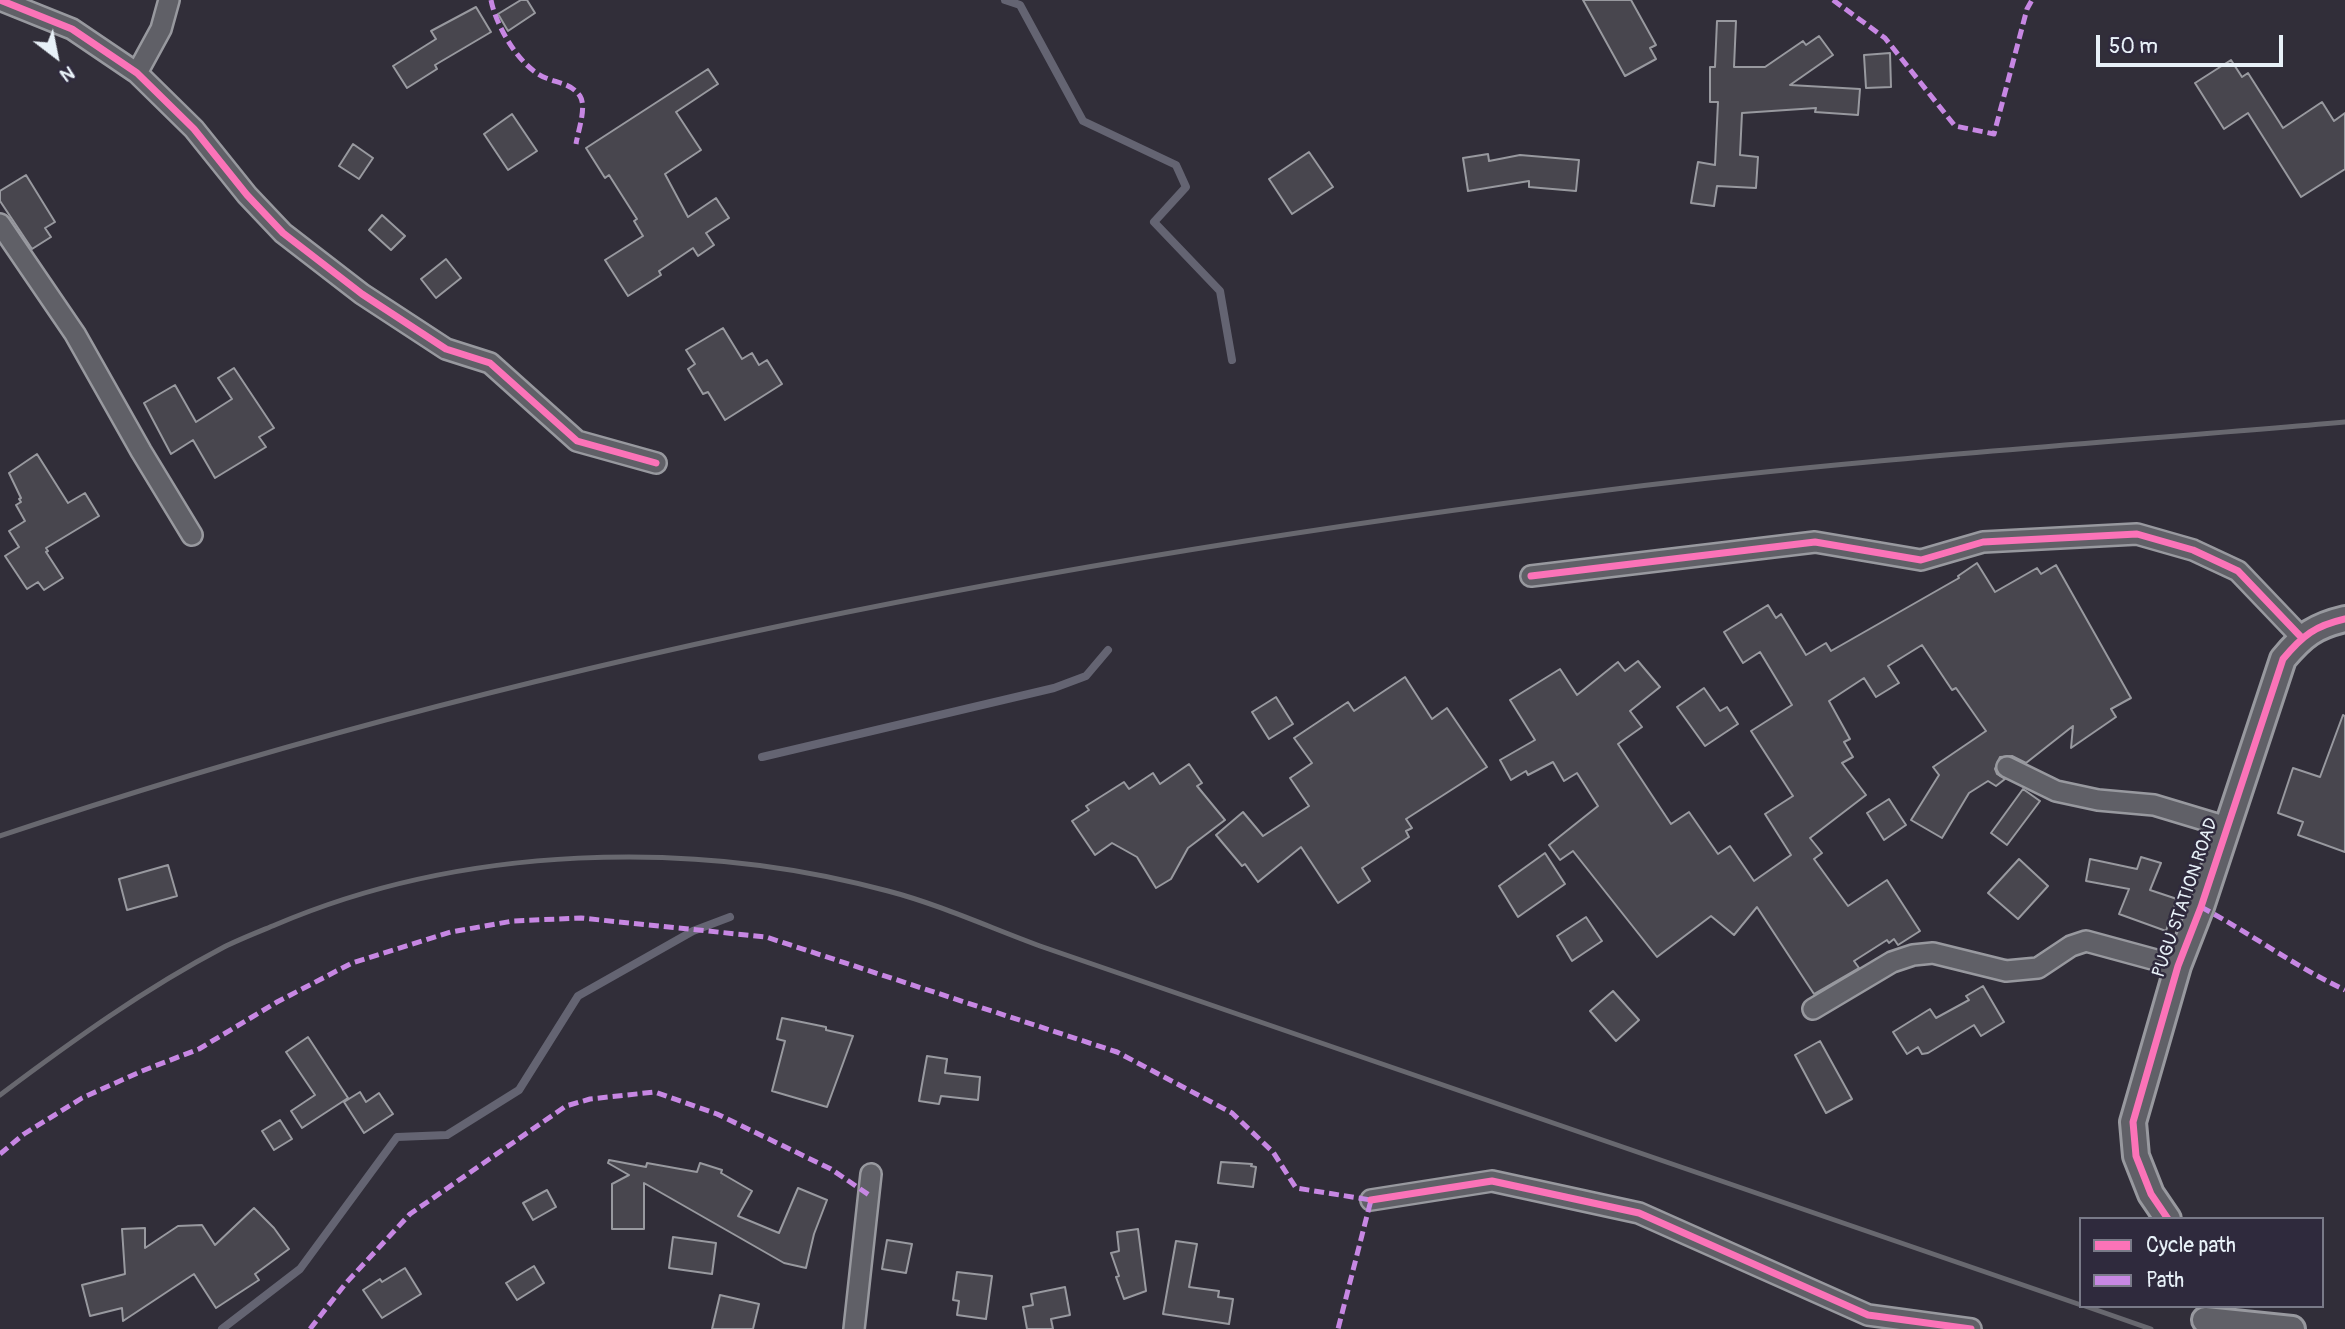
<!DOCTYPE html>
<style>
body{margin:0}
#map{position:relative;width:2345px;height:1329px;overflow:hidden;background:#312e39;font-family:Pangolin,sans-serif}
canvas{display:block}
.legend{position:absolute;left:2079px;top:1217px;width:245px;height:91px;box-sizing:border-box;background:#2f2a3d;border:2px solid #797a88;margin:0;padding:9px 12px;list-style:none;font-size:21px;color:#e8f1f8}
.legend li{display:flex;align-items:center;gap:14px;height:35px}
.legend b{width:35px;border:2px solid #797a88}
.north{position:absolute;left:21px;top:21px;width:70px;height:70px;-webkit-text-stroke:5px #2f2a3d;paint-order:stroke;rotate:148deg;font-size:19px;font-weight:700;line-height:28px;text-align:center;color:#e8f1f8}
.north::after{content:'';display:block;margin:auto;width:24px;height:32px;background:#e8f1f8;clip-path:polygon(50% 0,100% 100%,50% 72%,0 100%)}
.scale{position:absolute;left:2096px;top:35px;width:187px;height:32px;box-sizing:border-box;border:4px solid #e8f1f8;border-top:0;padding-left:9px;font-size:21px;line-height:24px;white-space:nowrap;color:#e8f1f8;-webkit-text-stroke:5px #2f2a3d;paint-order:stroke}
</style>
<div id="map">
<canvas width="2345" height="1329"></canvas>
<ul class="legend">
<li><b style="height:9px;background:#fb73b8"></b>Cycle path</li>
<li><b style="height:9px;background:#c787e3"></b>Path</li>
</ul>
<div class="north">N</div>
<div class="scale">50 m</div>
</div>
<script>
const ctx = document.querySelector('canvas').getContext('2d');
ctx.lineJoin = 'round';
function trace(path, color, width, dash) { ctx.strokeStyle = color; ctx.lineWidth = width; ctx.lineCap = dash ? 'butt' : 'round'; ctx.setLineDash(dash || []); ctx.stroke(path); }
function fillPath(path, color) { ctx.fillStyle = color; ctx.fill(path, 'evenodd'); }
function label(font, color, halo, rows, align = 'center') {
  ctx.font = font + ' Pangolin,sans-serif'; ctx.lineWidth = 5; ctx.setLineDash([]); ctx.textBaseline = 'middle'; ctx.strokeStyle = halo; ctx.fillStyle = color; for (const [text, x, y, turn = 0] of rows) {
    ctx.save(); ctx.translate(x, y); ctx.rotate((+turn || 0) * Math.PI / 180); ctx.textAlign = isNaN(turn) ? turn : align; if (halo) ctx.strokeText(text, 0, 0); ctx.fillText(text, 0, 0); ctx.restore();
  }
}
const stream = new Path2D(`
 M 1005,0 L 1020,5 L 1083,121 L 1176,165 L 1186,187 L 1154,222 L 1220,291 L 1232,360
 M 762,757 L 1054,688 L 1086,676 L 1108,650
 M 222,1329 L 300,1269 L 397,1137 L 447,1135 L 519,1090 L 578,996 L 693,931 L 730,917`);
const building = new Path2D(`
 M 521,0 L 527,0 L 535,13 L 508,31 L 498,14 Z
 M 1583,0 L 1631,0 L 1656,45 L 1650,48 L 1656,59 L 1625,76 Z
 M 476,7 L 491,32 L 435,65 L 437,69 L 407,88 L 393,66 L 436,39 L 431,31 Z
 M 1717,21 L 1736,21 L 1734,67 L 1765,67 L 1803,41 L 1806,45 L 1819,36 L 1833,55 L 1790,85 L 1860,89 L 1858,115 L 1815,112 L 1816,108 L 1742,113 L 1740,155 L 1758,157 L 1756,188 L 1717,186 L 1714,206 L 1691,203 L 1698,162 L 1715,165 L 1718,102 L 1710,102 L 1710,67 L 1715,67 Z
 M 1890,53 L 1891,87 L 1866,88 L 1864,55 Z
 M 2231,60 L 2242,77 L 2248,73 L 2283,128 L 2322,102 L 2334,121 L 2345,113 L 2345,169 L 2301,197 L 2248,113 L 2224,129 L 2195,83 Z
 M 708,69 L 718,84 L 676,112 L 701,150 L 665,174 L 688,217 L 716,198 L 729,218 L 706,233 L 714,245 L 698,256 L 693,248 L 659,271 L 661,275 L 628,296 L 605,260 L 643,236 L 634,221 L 637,219 L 609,175 L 605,178 L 586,148 Z
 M 512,114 L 537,151 L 508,170 L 484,134 Z
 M 353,144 L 373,158 L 359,179 L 339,166 Z
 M 1309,152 L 1333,187 L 1292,214 L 1269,179 Z
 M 1488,154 L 1489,161 L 1520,155 L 1579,160 L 1576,191 L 1529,187 L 1529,181 L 1468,191 L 1463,158 Z
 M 26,175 L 55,222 L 45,228 L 51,237 L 32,249 L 0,201 L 0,191 Z
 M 382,215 L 405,236 L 391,250 L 369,230 Z
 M 446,259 L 461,278 L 436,298 L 421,279 Z
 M 723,328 L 742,359 L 752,353 L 759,365 L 767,360 L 782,384 L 725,420 L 708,392 L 703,394 L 688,369 L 695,364 L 686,350 Z
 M 234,368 L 274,428 L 259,437 L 266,447 L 215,478 L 193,440 L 171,454 L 144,403 L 175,385 L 196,422 L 232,399 L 218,378 Z
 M 37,454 L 68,503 L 85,493 L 99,516 L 46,548 L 48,551 L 46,552 L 63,578 L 44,590 L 38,582 L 27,589 L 5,556 L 19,547 L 9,531 L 25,521 L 16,505 L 21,502 L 19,499 L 21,498 L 9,473 Z
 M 1977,563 L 1995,592 L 2037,568 L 2041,574 L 2056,565 L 2131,698 L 2111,709 L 2116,717 L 2071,748 L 2073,726 L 2026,763 L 2012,756 L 2000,757 L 1995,769 L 1997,774 L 2005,779 L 1996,786 L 1988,781 L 1969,793 L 1942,838 L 1911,820 L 1939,775 L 1933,767 L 1986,731 L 1956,688 L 1952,690 L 1922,645 L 1888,666 L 1899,683 L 1876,697 L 1864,678 L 1829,701 L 1850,739 L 1844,742 L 1853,757 L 1842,763 L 1866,795 L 1810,838 L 1822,853 L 1814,859 L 1848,906 L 1887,880 L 1920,931 L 1898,945 L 1894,939 L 1889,943 L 1887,940 L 1854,961 L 1859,968 L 1814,994 L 1757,907 L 1734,935 L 1711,916 L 1657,957 L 1573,851 L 1560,860 L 1549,845 L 1598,806 L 1577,773 L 1564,781 L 1553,762 L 1528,775 L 1526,771 L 1511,780 L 1500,760 L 1535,740 L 1510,700 L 1560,669 L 1577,695 L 1618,662 L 1625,671 L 1638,661 L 1660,687 L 1630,711 L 1642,727 L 1618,744 L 1671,824 L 1689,812 L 1718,854 L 1730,846 L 1754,881 L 1791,855 L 1765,814 L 1793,796 L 1751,731 L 1792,705 L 1760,652 L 1743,663 L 1724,632 L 1768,605 L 1776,618 L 1781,614 L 1806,655 L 1826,643 L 1831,651 L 1959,578 L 1958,576 Z
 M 1405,677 L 1432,719 L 1447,708 L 1487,767 L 1406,819 L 1412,828 L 1406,831 L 1409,837 L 1362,868 L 1370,881 L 1338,903 L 1301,847 L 1258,882 L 1245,864 L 1242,866 L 1216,835 L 1243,812 L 1263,836 L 1309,806 L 1290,778 L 1312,763 L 1294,738 L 1348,702 L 1354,711 Z
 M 1704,688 L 1720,711 L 1727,707 L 1738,724 L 1705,746 L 1677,707 Z
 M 1276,697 L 1293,724 L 1269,739 L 1252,712 Z
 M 2343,715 L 2345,716 L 2345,852 L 2298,835 L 2303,822 L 2278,813 L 2293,768 L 2320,777 Z
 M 1189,764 L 1202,783 L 1197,786 L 1225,820 L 1188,848 L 1171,879 L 1156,888 L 1137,857 L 1112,843 L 1095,855 L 1072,821 L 1089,810 L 1086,806 L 1124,782 L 1129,789 L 1153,773 L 1160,784 Z
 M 2023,789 L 2040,801 L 2007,845 L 1991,833 Z
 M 1889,799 L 1906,825 L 1884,840 L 1867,813 Z
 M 1545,853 L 1565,884 L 1518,917 L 1499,886 Z
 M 2141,857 L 2161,863 L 2150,890 L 2177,899 L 2166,931 L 2119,914 L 2129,889 L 2086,881 L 2090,859 L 2137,869 Z
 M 2019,859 L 2048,886 L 2018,919 L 1988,893 Z
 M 168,865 L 177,896 L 127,910 L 119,879 Z
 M 1586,917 L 1602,941 L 1572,961 L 1557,936 Z
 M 1983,986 L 2004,1022 L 1981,1036 L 1974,1025 L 1928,1053 L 1922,1054 L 1918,1047 L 1907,1054 L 1893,1032 L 1930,1009 L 1936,1018 L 1969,1000 L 1966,996 Z
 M 1613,991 L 1639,1020 L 1616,1041 L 1590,1011 Z
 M 782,1018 L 826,1027 L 826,1030 L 853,1036 L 827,1107 L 772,1091 L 785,1041 L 777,1039 Z
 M 308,1037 L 348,1098 L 302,1128 L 291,1111 L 315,1095 L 286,1052 Z
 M 1820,1041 L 1852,1099 L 1826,1113 L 1795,1055 Z
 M 927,1056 L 947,1059 L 945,1073 L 980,1077 L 978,1100 L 941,1096 L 939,1104 L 919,1101 Z
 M 360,1092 L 366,1102 L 379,1093 L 393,1114 L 364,1133 L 344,1102 Z
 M 280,1120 L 292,1139 L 274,1150 L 262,1131 Z
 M 609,1160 L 646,1167 L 647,1163 L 697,1172 L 700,1163 L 722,1170 L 721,1173 L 752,1191 L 738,1216 L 779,1233 L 798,1188 L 827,1200 L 814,1234 L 806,1268 L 784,1263 L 644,1183 L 644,1229 L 612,1229 L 612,1184 L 629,1175 L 608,1163 Z
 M 1221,1162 L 1252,1164 L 1251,1166 L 1256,1167 L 1253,1187 L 1218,1183 Z
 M 547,1190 L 556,1207 L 533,1220 L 523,1203 Z
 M 254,1208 L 274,1228 L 289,1249 L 255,1274 L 259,1280 L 216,1308 L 194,1274 L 123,1321 L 122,1308 L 90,1316 L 82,1285 L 125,1274 L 122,1229 L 145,1228 L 145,1248 L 178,1226 L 202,1225 L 215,1245 Z
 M 1138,1229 L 1146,1291 L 1124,1299 L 1116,1277 L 1119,1276 L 1111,1253 L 1119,1251 L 1117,1232 Z
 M 673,1237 L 716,1243 L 712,1274 L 669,1268 Z
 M 887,1240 L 912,1244 L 906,1273 L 882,1269 Z
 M 1176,1241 L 1197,1244 L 1189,1287 L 1219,1291 L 1218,1297 L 1233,1299 L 1229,1324 L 1163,1314 Z
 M 534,1266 L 544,1283 L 517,1300 L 506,1283 Z
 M 405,1268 L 421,1294 L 382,1318 L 363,1290 L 380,1279 L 382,1282 Z
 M 957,1272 L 992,1276 L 986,1319 L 957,1315 L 959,1301 L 953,1300 Z
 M 1065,1287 L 1070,1315 L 1051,1319 L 1053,1329 L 1027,1329 L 1023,1307 L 1033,1305 L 1031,1294 Z
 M 720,1295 L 759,1304 L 753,1329 L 712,1329 Z`);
const minor = new Path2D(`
 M 0,0 L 72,29 L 137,73 L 194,129 L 247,195 L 283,233 L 362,294 L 446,349 L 490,363 L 577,441 L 656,463
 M 137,73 L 161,29 L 169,0
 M 0,224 L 75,334 L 141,451 L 192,535
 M 1531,576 L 1815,542 L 1921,560 L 1983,542 L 2137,534 L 2193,550 L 2238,571 L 2301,637
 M 2007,767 L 2056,791 L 2098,800 L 2154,805 L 2227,827
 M 1813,1009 L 1892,962 L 1913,955 L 1933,953 L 2006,971 L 2038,968 L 2071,946 L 2086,941 L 2178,966
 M 1371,1200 L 1492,1181 L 1639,1213 L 1868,1315 L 1971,1329
 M 854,1329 L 871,1174`);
const tertiary = new Path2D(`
 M 2168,1219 L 2151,1194 L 2136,1156 L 2133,1122 L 2178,966 L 2201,907 L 2283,659 C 2303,635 2315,626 2345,619
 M 2205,1320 L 2292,1329`);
const rail = new Path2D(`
 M 0,836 C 523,660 1069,557 1616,489 C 1857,459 2103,443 2345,422
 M 0,1095 C 72,1041 144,989 224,947 C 240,939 258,932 275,925 C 462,845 692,838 888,891 C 938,904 991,928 1040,946 L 2081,1305
 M 2085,1306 L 2151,1329`);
const quiet = new Path2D(`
 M 491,0 C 496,26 520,68 546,78 C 558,83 572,84 580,96 C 587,107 578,131 576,144
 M 1833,0 L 1885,38 L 1955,126 L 1994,134 L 2027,9 L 2032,0
 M 2201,907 C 2250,933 2294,966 2345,990
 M 0,1154 L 24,1134 L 82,1098 L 142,1071 L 199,1049 L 277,1002 L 352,963 L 451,932 L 513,921 L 581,918 L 766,937 L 1117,1052 L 1232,1113 L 1273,1152 L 1296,1188 L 1371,1200 L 1338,1329
 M 310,1329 L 346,1283 L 410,1214 L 566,1106 L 590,1099 L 655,1092 L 717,1114 L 831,1169 L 869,1195`);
const cycleway = new Path2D(`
 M 0,0 L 72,29 L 137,73 L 194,129 L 247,195 L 283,233 L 362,294 L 446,349 L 490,363 L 577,441 L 656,463
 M 1531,576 L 1815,542 L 1921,560 L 1983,542 L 2137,534 L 2193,550 L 2238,571 L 2301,637
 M 1371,1200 L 1492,1181 L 1639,1213 L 1868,1315 L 1971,1329
 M 2168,1219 L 2151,1194 L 2136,1156 L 2133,1122 L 2178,966 L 2201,907 L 2283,659 C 2303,635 2315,626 2345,619`);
const streetNames = [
 ["PUGU STATION ROAD",2186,898,-71]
];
trace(stream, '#646472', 8);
fillPath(building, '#48464e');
trace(building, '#98999f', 2);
trace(minor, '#98999f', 24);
trace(tertiary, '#98999f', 30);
trace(minor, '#606067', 19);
trace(tertiary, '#606067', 24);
trace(rail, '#68686f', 5);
trace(quiet, '#c787e3', 5, [10, 5]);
trace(cycleway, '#fb73b8', 7);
label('18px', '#e8f1f8', '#2f2a3d', streetNames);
</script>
